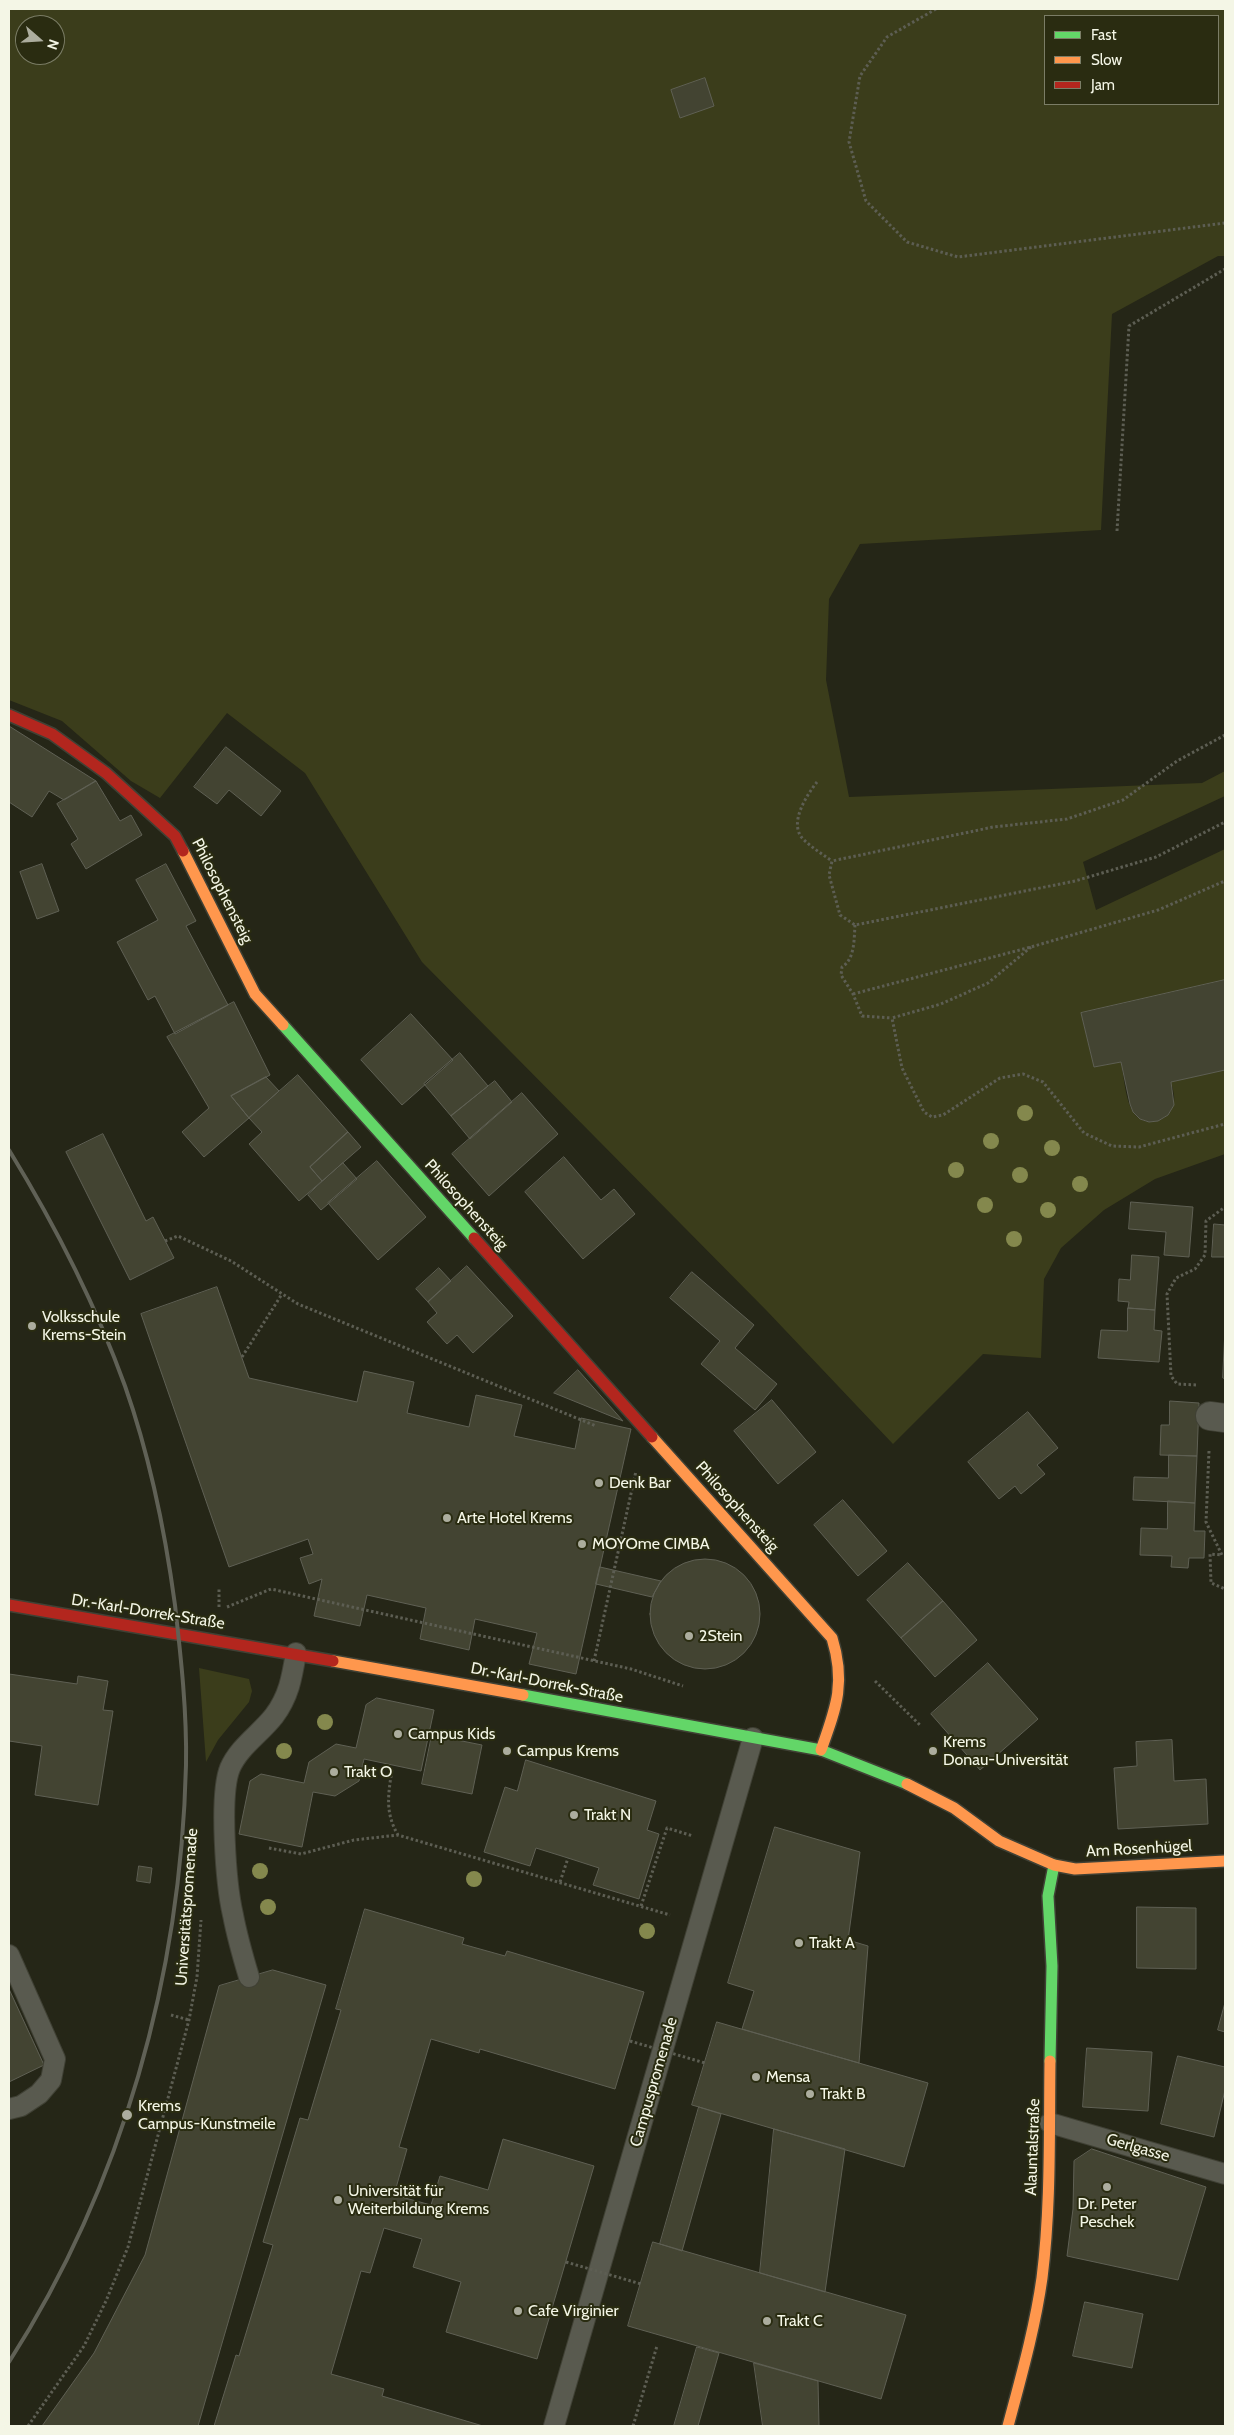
<!DOCTYPE html>
<meta charset="utf-8">
<style>
body{margin:0}
#map{position:relative;width:1234px;height:2435px;overflow:hidden;background:#252617;font-family:Cabin,sans-serif}
canvas{display:block}
.frame{position:absolute;inset:0;border:10px solid #f4f6e6;pointer-events:none}
.legend{position:absolute;left:1044px;top:15px;width:175px;height:90px;box-sizing:border-box;background:#2a2c11;border:1px solid #7b7d66;margin:0;padding:6px 9px;list-style:none;font-size:15px;color:#f4f6e6}
.legend li{display:flex;align-items:center;gap:10px;height:25px}
.legend b{width:25px;border:1px solid #7b7d66}
.north{position:absolute;left:15px;top:15px;width:50px;height:50px;box-sizing:border-box;background:#2a2c11;border:1px solid #7b7d66;border-radius:50%;rotate:109deg;font-size:14px;font-weight:700;line-height:20px;text-align:center;color:#f4f6e6}
.north::after{content:'';display:block;margin:auto;width:18px;height:22px;background:#acad9e;clip-path:polygon(50% 0,100% 100%,50% 72%,0 100%)}
</style>
<div id="map">
<canvas width="1234" height="2435"></canvas>
<div class="frame"></div>
<ul class="legend">
<li><b style="height:6px;background:#63d668"></b>Fast</li>
<li><b style="height:6px;background:#ff974d"></b>Slow</li>
<li><b style="height:6px;background:#b3261e"></b>Jam</li>
</ul>
<div class="north">N</div>
</div>
<script>
const ctx = document.querySelector('canvas').getContext('2d');
ctx.lineJoin = 'round';
function fillPath(path, color) { ctx.fillStyle = color; ctx.fill(path, 'evenodd'); }
function trace(path, color, width, dash) { ctx.strokeStyle = color; ctx.lineWidth = width; ctx.lineCap = dash ? 'butt' : 'round'; ctx.setLineDash(dash || []); ctx.stroke(path); }
function label(font, color, halo, rows, align = 'center') {
  ctx.font = font + ' Cabin,sans-serif'; ctx.lineWidth = 4; ctx.setLineDash([]); ctx.textBaseline = 'middle'; ctx.strokeStyle = halo; ctx.fillStyle = color; for (const [text, x, y, turn = 0] of rows) {
    ctx.save(); ctx.translate(x, y); ctx.rotate((+turn || 0) * Math.PI / 180); ctx.textAlign = isNaN(turn) ? turn : align; if (halo) ctx.strokeText(text, 0, 0); ctx.fillText(text, 0, 0); ctx.restore();
  }
}
const green = new Path2D(`
 M 9,9 L 1225,9 L 1225,256 L 1218,256 L 1112,314 L 1101,530 L 860,544 L 829,599 L 826,680 L 849,797 L 1202,783 L 1225,771 L 1225,796 L 1083,862 L 1096,910 L 1225,849 L 1225,980 L 1081,1013 L 1094,1067 L 1121,1062 C 1124,1077 1125,1099 1133,1112 C 1143,1128 1168,1123 1173,1106 C 1176,1099 1173,1089 1171,1082 L 1225,1070 L 1225,1154 L 1155,1179 L 1104,1210 L 1061,1248 L 1044,1279 L 1041,1358 L 983,1354 L 893,1444 L 767,1311 L 422,962 L 305,773 L 227,713 L 160,798 L 131,781 L 62,721 L 9,700 ZM 1045,16 L 1218,16 L 1218,104 L 1045,104 ZM 25,25 L 55,25 L 55,55 L 25,55 Z
 M 199,1668 L 249,1679 L 252,1691 L 249,1702 L 218,1740 L 206,1762 Z`);
const building = new Path2D(`
 M 705,78 L 714,106 L 680,118 L 671,90 Z
 M 9,726 L 96,781 L 64,800 L 49,791 L 32,817 L 9,802 Z
 M 226,747 L 281,791 L 261,816 L 229,790 L 217,804 L 194,787 Z
 M 96,781 L 120,821 L 131,815 L 142,835 L 86,869 L 71,844 L 78,839 L 57,804 Z
 M 42,864 L 59,911 L 37,919 L 20,872 Z
 M 166,864 L 196,921 L 186,926 L 228,1005 L 175,1034 L 155,996 L 148,1000 L 117,942 L 158,920 L 136,880 Z
 M 1225,980 L 1225,1070 L 1171,1082 L 1174,1105 L 1168,1115 L 1158,1121 L 1149,1122 L 1140,1119 L 1133,1112 L 1130,1104 L 1121,1062 L 1094,1067 L 1081,1013 Z
 M 234,1002 L 270,1075 L 231,1096 L 249,1118 L 204,1157 L 182,1132 L 209,1108 L 167,1037 Z
 M 411,1014 L 453,1060 L 402,1105 L 361,1060 Z
 M 460,1053 L 488,1086 L 451,1116 L 424,1084 Z
 M 298,1075 L 348,1132 L 310,1167 L 322,1181 L 299,1201 L 249,1144 L 262,1132 L 249,1118 Z
 M 266,1077 L 279,1091 L 249,1118 L 231,1096 Z
 M 495,1081 L 512,1102 L 470,1139 L 451,1116 Z
 M 522,1093 L 558,1134 L 489,1196 L 452,1154 Z
 M 348,1132 L 361,1147 L 322,1181 L 310,1167 Z
 M 103,1134 L 146,1221 L 153,1217 L 174,1258 L 130,1280 L 66,1152 Z
 M 564,1157 L 601,1200 L 614,1189 L 635,1214 L 583,1259 L 525,1192 Z
 M 377,1161 L 426,1217 L 378,1260 L 328,1203 Z
 M 343,1163 L 357,1179 L 321,1210 L 308,1195 Z
 M 1131,1202 L 1193,1207 L 1189,1257 L 1164,1255 L 1166,1232 L 1129,1229 Z
 M 1214,1224 L 1225,1225 L 1225,1257 L 1212,1257 Z
 M 1132,1255 L 1159,1257 L 1155,1310 L 1128,1308 L 1129,1302 L 1118,1301 L 1119,1279 L 1130,1280 Z
 M 467,1266 L 513,1316 L 473,1353 L 457,1335 L 447,1344 L 427,1322 L 437,1313 L 428,1302 Z
 M 439,1268 L 451,1281 L 428,1302 L 416,1289 Z
 M 692,1272 L 754,1325 L 735,1348 L 777,1384 L 755,1410 L 701,1364 L 720,1341 L 670,1298 Z
 M 217,1287 L 249,1378 L 357,1402 L 364,1371 L 414,1382 L 407,1413 L 469,1427 L 476,1395 L 522,1405 L 514,1436 L 575,1449 L 581,1418 L 631,1429 L 576,1674 L 529,1664 L 537,1633 L 475,1619 L 469,1650 L 420,1639 L 426,1608 L 367,1595 L 360,1626 L 314,1616 L 322,1579 L 309,1584 L 300,1558 L 313,1554 L 308,1539 L 229,1567 L 141,1314 Z
 M 1128,1308 L 1155,1310 L 1154,1330 L 1162,1331 L 1159,1362 L 1098,1358 L 1101,1330 L 1127,1331 Z
 M 1225,1330 L 1225,1379 L 1223,1378 Z
 M 578,1370 L 623,1421 L 554,1393 Z
 M 772,1400 L 816,1452 L 778,1484 L 734,1431 Z
 M 1170,1401 L 1199,1403 L 1197,1456 L 1160,1455 L 1161,1425 L 1169,1425 Z
 M 1028,1412 L 1058,1448 L 1037,1465 L 1045,1474 L 1021,1494 L 1015,1486 L 999,1499 L 968,1462 Z
 M 1169,1455 L 1197,1456 L 1195,1503 L 1133,1500 L 1134,1477 L 1168,1478 Z
 M 843,1500 L 887,1551 L 858,1576 L 814,1525 Z
 M 1168,1501 L 1195,1503 L 1194,1531 L 1205,1531 L 1204,1558 L 1189,1558 L 1188,1568 L 1171,1567 L 1172,1556 L 1140,1555 L 1141,1528 L 1167,1529 Z
 M650 1614a55 55 0 1 1 110 0a55 55 0 1 1-110 0Z
 M 908,1563 L 943,1601 L 901,1638 L 867,1600 Z
 M 600,1567 L 661,1581 L 652,1597 L 596,1584 Z
 M 943,1601 L 977,1640 L 935,1677 L 901,1638 Z
 M 988,1663 L 1038,1719 L 980,1770 L 931,1714 Z
 M 9,1674 L 77,1684 L 78,1676 L 108,1681 L 103,1710 L 113,1711 L 98,1805 L 35,1795 L 42,1746 L 9,1741 Z
 M 377,1698 L 434,1710 L 421,1771 L 364,1759 L 359,1781 L 335,1796 L 313,1792 L 302,1847 L 239,1834 L 250,1781 L 261,1774 L 304,1783 L 309,1762 L 336,1744 L 356,1748 L 366,1705 Z
 M 432,1735 L 482,1745 L 472,1794 L 422,1784 Z
 M 1172,1740 L 1174,1781 L 1206,1779 L 1208,1824 L 1118,1829 L 1114,1768 L 1137,1766 L 1136,1742 Z
 M 526,1760 L 656,1801 L 647,1830 L 659,1834 L 639,1899 L 593,1885 L 599,1868 L 568,1858 L 536,1848 L 530,1866 L 484,1852 L 505,1787 L 517,1791 Z
 M 775,1827 L 860,1852 L 848,1940 L 868,1946 L 859,2063 L 742,2029 L 754,1991 L 728,1983 Z
 M 139,1866 L 152,1868 L 150,1883 L 137,1881 Z
 M 1137,1907 L 1196,1908 L 1196,1969 L 1137,1968 Z
 M 365,1909 L 464,1938 L 462,1944 L 505,1956 L 507,1951 L 644,1992 L 615,2089 L 480,2049 L 479,2053 L 431,2039 L 399,2147 L 407,2149 L 394,2195 L 431,2205 L 440,2176 L 488,2190 L 503,2139 L 594,2166 L 537,2359 L 446,2332 L 461,2282 L 413,2267 L 422,2239 L 384,2228 L 370,2273 L 361,2271 L 331,2374 L 384,2389 L 382,2396 L 483,2426 L 214,2426 L 236,2355 L 239,2356 L 273,2245 L 263,2242 L 300,2118 L 308,2120 L 341,2010 L 336,2009 Z
 M 273,1970 L 326,1985 L 198,2426 L 42,2426 L 94,2353 L 145,2255 L 219,1986 Z
 M 9,1989 L 44,2065 L 9,2082 Z
 M 1225,2003 L 1225,2032 L 1218,2030 Z
 M 717,2022 L 928,2083 L 904,2167 L 692,2105 Z
 M 1087,2048 L 1152,2052 L 1148,2111 L 1083,2107 Z
 M 1178,2056 L 1225,2067 L 1225,2090 L 1214,2137 L 1161,2124 Z
 M 699,2107 L 721,2114 L 682,2251 L 660,2244 Z
 M 774,2129 L 845,2149 L 825,2292 L 760,2273 Z
 M 1092,2149 L 1206,2187 L 1178,2280 L 1067,2256 L 1073,2209 L 1074,2161 Z
 M 653,2242 L 906,2315 L 881,2399 L 628,2326 Z
 M 1085,2302 L 1143,2314 L 1132,2368 L 1073,2356 Z
 M 697,2347 L 719,2353 L 698,2426 L 674,2426 Z
 M 754,2363 L 818,2381 L 819,2426 L 763,2426 Z`);
const path = new Path2D(`
 M 936,9 L 887,37 L 860,76 L 849,142 L 866,201 L 907,242 L 958,257 L 1225,223
 M 1117,531 L 1129,326 L 1225,269
 M 1225,735 L 1177,761 L 1123,800 L 1067,819 L 993,827 L 832,861 L 829,875 L 840,915 L 855,925 L 1075,881 L 1156,857 L 1225,822
 M 817,782 C 807,795 788,823 803,839 C 811,847 822,854 832,861
 M 855,925 C 854,939 855,959 842,967 L 841,975 L 853,994 L 862,1016 L 892,1018
 M 1031,947 L 988,983 L 941,1004 L 892,1018 L 902,1068 L 924,1112 L 932,1117 L 943,1115 L 1000,1078 L 1023,1074 L 1043,1082 L 1084,1133 L 1112,1146 L 1139,1147 L 1225,1124
 M 853,994 L 1031,947 L 1158,910 L 1225,881
 M 165,1241 L 178,1236 L 231,1261 L 298,1304 L 596,1426
 M 242,1357 L 282,1294
 M 1196,1385 L 1177,1384 L 1171,1376 L 1167,1294 L 1176,1278 L 1195,1269 L 1205,1255 L 1206,1221 L 1225,1207
 M 1209,1451 L 1206,1522 L 1222,1555 L 1210,1554 L 1211,1583 L 1225,1589
 M 219,1607 L 219,1588
 M 227,1607 L 271,1589 L 631,1669 L 683,1686
 M 594,1661 L 636,1471
 M 875,1681 L 921,1726
 M 392,1770 C 388,1795 385,1813 398,1835
 M 269,1848 L 301,1854 L 354,1840 L 398,1835 L 670,1915
 M 560,1882 L 568,1858
 M 641,1906 L 667,1828 L 693,1836
 M 171,2015 L 189,2020
 M 28,2426 L 84,2346 L 106,2301 L 128,2247 L 189,2020 L 197,1977 L 201,1920
 M 633,2426 L 657,2346`);
const lane = new Path2D(`
 M 9,1955 L 55,2059 L 51,2080 L 39,2094 L 21,2106 L 9,2109
 M 249,1977 C 243,1957 237,1936 233,1915 C 226,1885 219,1795 230,1768 C 239,1747 260,1734 274,1716 C 289,1696 292,1677 296,1653
 M 1050,2123 L 1225,2174
 M 554,2426 L 753,1738`);
const street = new Path2D(`
 M 1210,1416 L 1225,1418`);
const fast = new Path2D(`
 M 283,1025 L 474,1238
 M 523,1695 L 821,1750 L 907,1784
 M 1050,2061 L 1052,1966 L 1048,1896 L 1054,1865`);
const slow = new Path2D(`
 M 183,851 L 255,994 L 283,1025
 M 652,1437 L 832,1638 C 846,1683 836,1708 821,1750
 M 333,1661 L 523,1695
 M 907,1784 L 954,1808 L 999,1841 L 1054,1865 L 1075,1869 L 1225,1861
 M 1008,2426 C 1021,2377 1035,2328 1042,2278 C 1051,2206 1049,2133 1050,2061`);
const jam = new Path2D(`
 M 9,715 L 52,734 L 106,773 L 175,836 L 183,851
 M 474,1238 L 652,1437
 M 9,1605 L 333,1661`);
const rail = new Path2D(`
 M 9,1150 C 55,1225 95,1303 125,1386 C 150,1457 165,1531 175,1605 C 181,1658 187,1712 186,1765 C 181,1975 123,2184 9,2362`);
const pathBridge = new Path2D(`
 M 630,2041 L 705,2063
 M 566,2262 L 641,2284`);
const trees = [
 [1025,1113],
 [991,1141],
 [1052,1148],
 [956,1170],
 [1020,1175],
 [1080,1184],
 [985,1205],
 [1048,1210],
 [1014,1239],
 [325,1722],
 [284,1751],
 [260,1871],
 [474,1879],
 [268,1907],
 [647,1931]
];
const markers = [
 [32,1326,5,"#acad9e"],
 [599,1483,5,"#acad9e"],
 [447,1518,5,"#acad9e"],
 [582,1544,5,"#acad9e"],
 [689,1636,5,"#acad9e"],
 [398,1734,5,"#acad9e"],
 [507,1751,5,"#acad9e"],
 [933,1751,5,"#acad9e"],
 [334,1772,5,"#acad9e"],
 [574,1815,5,"#acad9e"],
 [799,1943,5,"#acad9e"],
 [756,2077,5,"#acad9e"],
 [810,2094,5,"#acad9e"],
 [127,2115,6,"#acad9e"],
 [1107,2187,5,"#acad9e"],
 [338,2200,5,"#acad9e"],
 [518,2311,5,"#acad9e"],
 [767,2321,5,"#acad9e"]
];
const streetNames = [
 ["Philosophensteig",222,891,63],
 ["Philosophensteig",466,1205,48],
 ["Philosophensteig",737,1507,48],
 ["Dr.-Karl-Dorrek-Straße",148,1612,9],
 ["Dr.-Karl-Dorrek-Straße",547,1683,11],
 ["Am Rosenhügel",1139,1849,-3],
 ["Universitätspromenade",187,1907,-86],
 ["Campuspromenade",654,2082,-74],
 ["Alauntalstraße",1033,2147,-88],
 ["Gerlgasse",1138,2148,16]
];
const poiNames = [
 ["Volksschule",42,1317],
 ["Krems-Stein",42,1335],
 ["Denk Bar",609,1483],
 ["Arte Hotel Krems",457,1518],
 ["MOYOme CIMBA",592,1544],
 ["2Stein",699,1636],
 ["Campus Kids",408,1734],
 ["Krems",943,1742],
 ["Donau-Universität",943,1760],
 ["Campus Krems",517,1751],
 ["Trakt O",344,1772],
 ["Trakt N",584,1815],
 ["Trakt A",809,1943],
 ["Mensa",766,2077],
 ["Trakt B",820,2094],
 ["Krems",138,2106],
 ["Campus-Kunstmeile",138,2124],
 ["Universität für",348,2191],
 ["Weiterbildung Krems",348,2209],
 ["Dr. Peter",1107,2204,"center"],
 ["Peschek",1107,2222,"center"],
 ["Cafe Virginier",528,2311],
 ["Trakt C",777,2321]
];
fillPath(green, '#3b3d1b');
fillPath(building, '#434432');
trace(building, '#5f6054', 1);
trace(lane, '#404135', 22);
trace(street, '#404135', 30);
trace(fast, '#404135', 14);
trace(slow, '#404135', 14);
trace(jam, '#404135', 14);
trace(path, '#5d5e53', 3, [2.5, 2.5]);
trace(lane, '#595a4f', 20);
trace(street, '#595a4f', 28);
trace(fast, '#63d668', 11);
trace(slow, '#ff974d', 11);
trace(jam, '#b3261e', 11);
trace(rail, '#606156', 4);
trace(pathBridge, '#5d5e53', 3, [2.5, 2.5]);
ctx.fillStyle = '#84884d';
for (const [x, y] of trees) { ctx.beginPath(); ctx.arc(x, y, 8, 0, 2 * Math.PI); ctx.fill(); }
for (const [x, y, r, color] of markers) { const dot = new Path2D(); dot.arc(x, y, r, 0, 2 * Math.PI); ctx.fillStyle = color; ctx.fill(dot); trace(dot, '#2a2c11', 2); }
label('16px', '#f4f6e6', '#2a2c11', streetNames);
label('16px', '#f4f6e6', '#2a2c11', poiNames, 'left');
</script>
